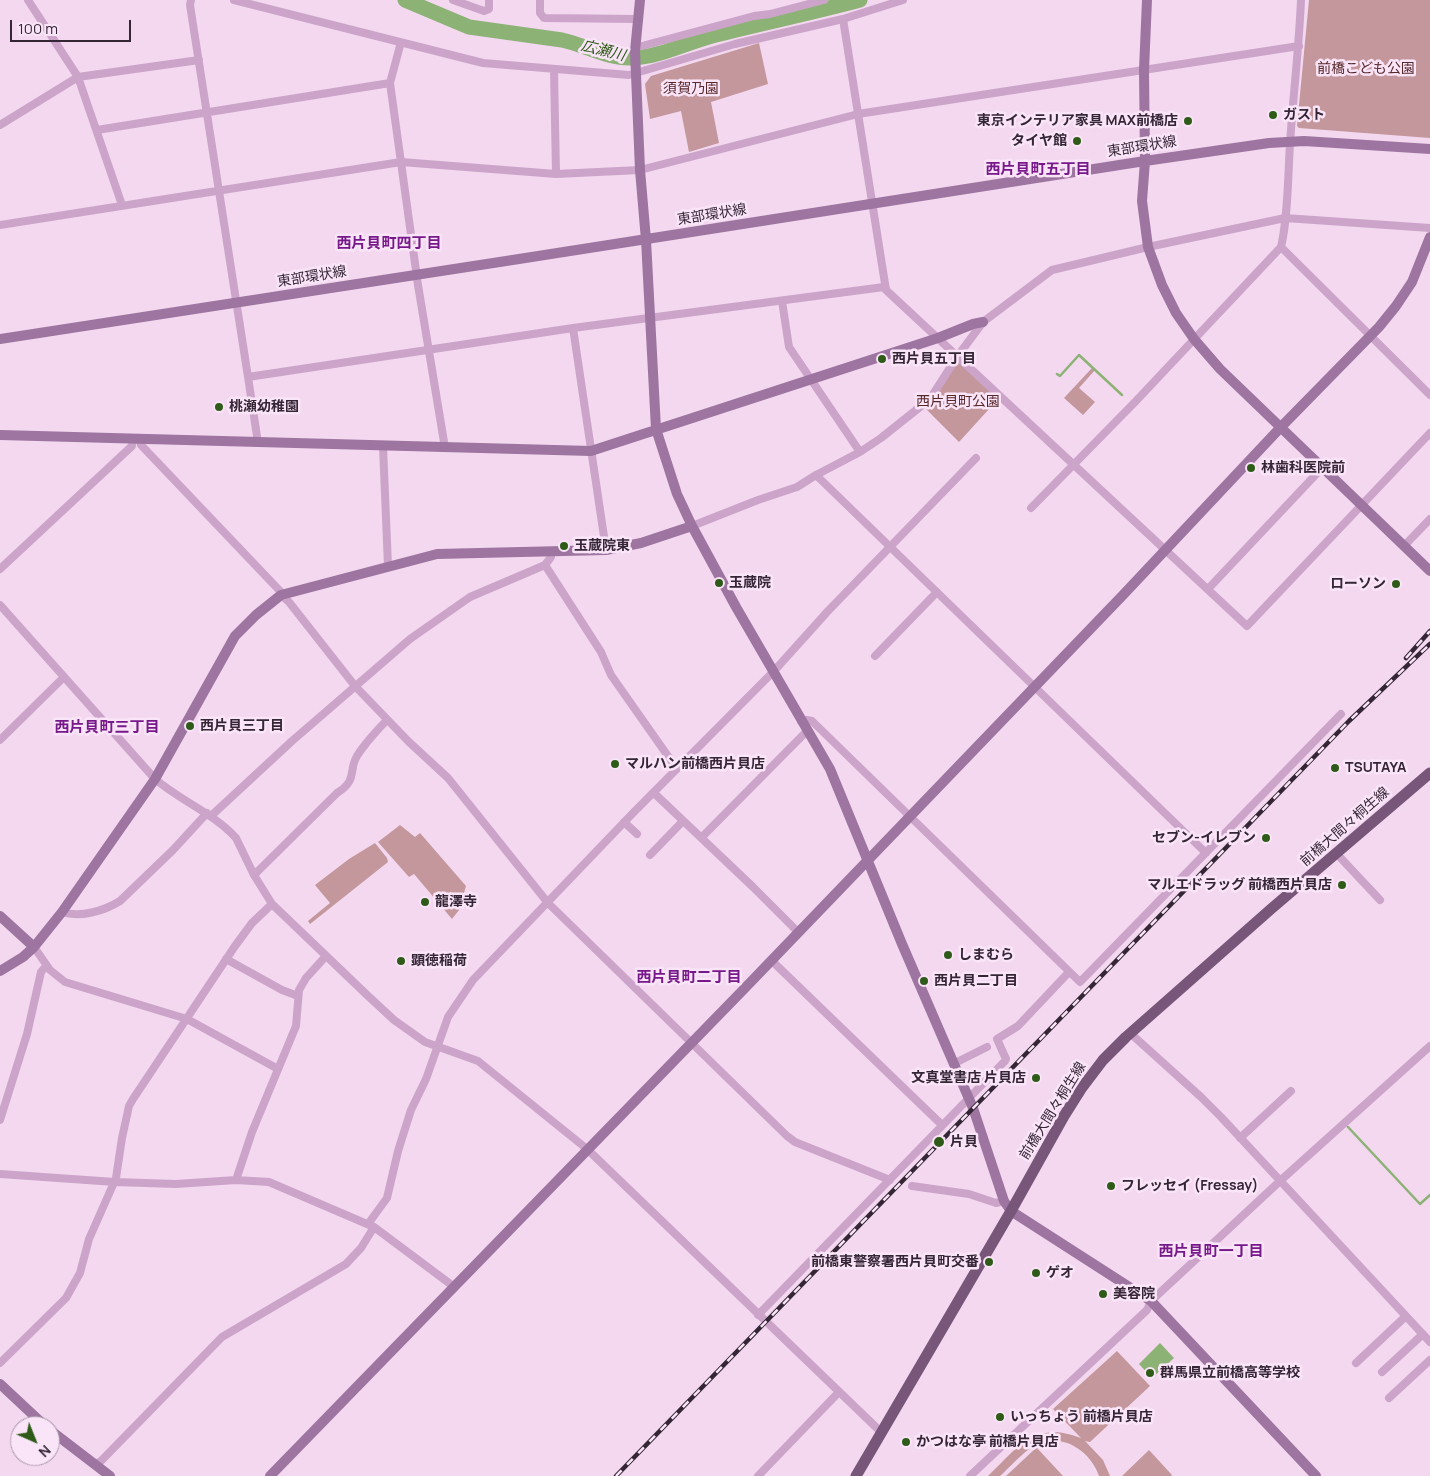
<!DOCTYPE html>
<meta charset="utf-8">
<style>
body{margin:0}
#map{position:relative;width:1430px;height:1476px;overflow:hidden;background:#f3d8f0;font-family:Manrope,sans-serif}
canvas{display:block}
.north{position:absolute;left:10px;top:1416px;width:50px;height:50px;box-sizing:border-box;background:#fae5f8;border:1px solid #ab99aa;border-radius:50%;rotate:136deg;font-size:14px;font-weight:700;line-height:20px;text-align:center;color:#352636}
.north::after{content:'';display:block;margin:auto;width:18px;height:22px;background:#2f5b19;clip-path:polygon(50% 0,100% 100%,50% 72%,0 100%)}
.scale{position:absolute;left:10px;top:20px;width:121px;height:22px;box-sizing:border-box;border:2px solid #352636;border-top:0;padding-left:6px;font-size:15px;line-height:18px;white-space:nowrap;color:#352636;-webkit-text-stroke:4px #fae5f8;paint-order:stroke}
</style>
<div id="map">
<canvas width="1430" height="1476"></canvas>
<div class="north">N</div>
<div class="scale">100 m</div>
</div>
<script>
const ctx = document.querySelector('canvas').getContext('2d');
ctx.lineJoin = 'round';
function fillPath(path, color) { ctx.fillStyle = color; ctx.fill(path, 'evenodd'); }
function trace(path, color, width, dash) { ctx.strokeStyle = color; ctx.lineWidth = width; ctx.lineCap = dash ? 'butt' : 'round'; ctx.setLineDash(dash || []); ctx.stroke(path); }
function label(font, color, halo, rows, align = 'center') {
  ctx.font = font + ' Manrope,"Noto Sans JP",sans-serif'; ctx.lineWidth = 5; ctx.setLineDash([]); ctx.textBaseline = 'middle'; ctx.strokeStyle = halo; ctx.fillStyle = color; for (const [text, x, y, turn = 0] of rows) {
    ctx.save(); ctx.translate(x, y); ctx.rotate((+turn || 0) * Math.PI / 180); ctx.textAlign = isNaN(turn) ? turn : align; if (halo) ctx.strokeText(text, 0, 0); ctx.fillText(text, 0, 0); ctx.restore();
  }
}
const green = new Path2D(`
 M 1309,0 L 1430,0 L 1430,138 L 1299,128 L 1297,126 Z
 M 759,43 L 768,84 L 711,102 L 719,143 L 689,152 L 681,111 L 650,119 L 645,84 L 651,76 Z
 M 957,357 L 1000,397 L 959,442 L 922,405 Z
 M 1092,368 L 1095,370 L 1079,388 L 1095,402 L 1083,415 L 1064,398 Z
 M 400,825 L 415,837 L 420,833 L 466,886 L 461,903 L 463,905 L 452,919 L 414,874 L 409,877 L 378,842 Z
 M 375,843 L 387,858 L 388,862 L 310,924 L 308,921 L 330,903 L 315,885 L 349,859 Z
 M 1117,1351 L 1150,1386 L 1090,1442 L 1085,1441 L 1103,1460 L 1110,1476 L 1099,1476 C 1091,1451 1061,1431 1035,1445 C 1022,1453 1011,1466 1000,1476 L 988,1476 C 1018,1447 1035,1420 1081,1438 L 1053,1409 Z
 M 1037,1448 L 1063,1476 L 1006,1476 L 1036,1448 Z
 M 1149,1450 L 1172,1475 L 1171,1476 L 1122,1476 Z`);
const water = new Path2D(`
 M 1160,1343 L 1174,1358 L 1152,1378 L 1139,1364 Z`);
const stream = new Path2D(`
 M 1057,374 L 1060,376 L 1079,355 L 1122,395
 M 1348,1127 L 1420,1204 L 1430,1195`);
const river = new Path2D(`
 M 405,0 L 469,27 L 562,40 C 585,45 608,59 632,58 C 660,57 688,42 716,35 C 763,23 812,13 860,0`);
const street = new Path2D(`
 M 28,0 L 78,77 L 122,205
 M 191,0 L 190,5 L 248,377
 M 234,0 L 483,63 L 629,75 L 735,44 L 843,19 L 903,0
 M 453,0 L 484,11 L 489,9 L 489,0
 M 540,0 L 540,13 L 544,18 L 637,19
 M 1301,0 C 1299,48 1293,96 1290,144 C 1288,175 1288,218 1281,247 L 1430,395
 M 843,19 L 886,290 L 1247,626 L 1430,433
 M 401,42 L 390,83 L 418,285 L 445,448
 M 642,46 L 754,16 L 770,14 L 824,0
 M 554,70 L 556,174
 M 0,125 L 78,77 L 199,60
 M 97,130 L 390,83
 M 0,225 L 401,162 L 556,174 L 640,170 L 858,114 L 1299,46
 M 782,301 L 789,347 L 860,452
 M 573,328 L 606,550
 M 140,439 L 141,445 L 280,591 L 281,595 L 289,602 L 355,686 L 408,741 L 448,778 L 548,903 L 787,1136 L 795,1142 L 890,1180
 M 258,443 L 248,377 L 573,328 L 884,287
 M 383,446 L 388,566
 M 816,475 L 1206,853
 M 1031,508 L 1135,402 L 1281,247
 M 692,526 L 758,500 L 797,487 L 816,475 L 860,452 L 881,438 L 930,399 L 957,357 L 983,322 L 1052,270 L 1148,247 L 1285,218 L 1430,228
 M 1404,546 L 1430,519
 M 545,565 L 601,652 L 611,675 L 677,769
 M 0,569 L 132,446 L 133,439
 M 1208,589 L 1322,468
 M 0,605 L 155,779 C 181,801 213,813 236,838 L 254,875 L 272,904 L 366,994 L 394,1020 L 425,1042 L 478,1061 L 587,1149 L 881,1432
 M 875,656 L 937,592
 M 801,721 L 807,720 L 812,721 L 1080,982 L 1341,714
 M 0,740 L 64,677
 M 654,793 L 753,887 L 798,932
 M 211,816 L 292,741 L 410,639 L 470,597 L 545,565 L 551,557 L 549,551
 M 624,822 L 637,834
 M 702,837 L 808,730
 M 1337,854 L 1380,900
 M 650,855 L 683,821
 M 254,875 L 337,793 C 358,780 348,771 357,756 C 363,746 378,729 387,720
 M 62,912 C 80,918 104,911 120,901 L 173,850 L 207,813
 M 34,947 L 50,970 L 65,982 L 187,1019 L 278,1069
 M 226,959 L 282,990 L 298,996
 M 771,960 L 942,1125
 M 1130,1033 L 1201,1097 L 1221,1117 L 1430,1342
 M 953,1064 L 987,1047
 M 0,1120 L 27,1034 L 41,972 L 46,966
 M 1240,1138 L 1291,1091
 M 0,1174 L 115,1182 L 176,1184 L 236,1180 L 269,1182 L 374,1227 L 453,1286
 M 236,1180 L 252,1132 L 296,1026 L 299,990 L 306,978 L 326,956
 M 912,1186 L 969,1194 L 996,1203 L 1004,1201
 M 368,1224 L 387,1198 L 398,1151 L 411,1110 L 426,1079 L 448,1017 L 473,980 L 633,813 L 774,671 L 828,611 L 976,458
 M 758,1315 L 1005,1061 L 1006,1059 L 997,1039 L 1018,1026 L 1069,972
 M 0,1363 L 66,1298 L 80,1273 L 89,1239 L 116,1178 L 122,1138 L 129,1106 L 133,1099 L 235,946 L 252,923 L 272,904
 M 1356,1363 L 1406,1316
 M 1382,1372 L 1423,1334
 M 1389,1398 L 1430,1360
 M 95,1464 L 101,1461 L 222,1337 L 346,1264 L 361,1248 L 374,1227
 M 758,1476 L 839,1392
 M 970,1476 L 1147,1310 L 1151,1301 L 1280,1181 L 1430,1046`);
const secondary = new Path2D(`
 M 640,0 L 635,51 L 640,170 L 646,240 L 656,429 L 677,494 L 692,526 L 736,607 L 830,769 L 902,944 L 973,1108 L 1004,1201 L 1011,1211 L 1151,1301 L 1316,1476
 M 1147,0 L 1144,70 L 1145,161 L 1142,201 L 1148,247 L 1162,285 L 1176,313 L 1194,339 L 1220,369 L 1430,571
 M 0,339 L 519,259 L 1145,161 L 1269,143 L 1304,141 L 1430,149
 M 0,435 L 591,451 L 938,338 L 973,324 L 983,322
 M 0,916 L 34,947
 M 0,971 L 23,957 L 34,947 L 62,912 L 155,779 L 235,636 L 256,615 L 281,595 L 437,554 L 606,550 L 641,543 L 692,526
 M 0,1384 L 45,1426
 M 50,1430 L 110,1476
 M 270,1476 L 744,989 L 1123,595 L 1281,427 L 1379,327 L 1396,306 L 1412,282 L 1430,237`);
const primary = new Path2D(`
 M 856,1476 L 1011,1211 L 1064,1116 L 1081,1089 L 1103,1060 L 1126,1037 L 1271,909 L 1430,773`);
const rail = new Path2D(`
 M 1406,658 L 1430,631
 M 616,1476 L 1349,721 L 1430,644`);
const markers = [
 [1273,115,5,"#2f5b19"],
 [1188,121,5,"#2f5b19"],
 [1077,141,5,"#2f5b19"],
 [882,359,5,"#2f5b19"],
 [219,407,5,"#2f5b19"],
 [1251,468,5,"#2f5b19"],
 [564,546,5,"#2f5b19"],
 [719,583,5,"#2f5b19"],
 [1396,584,5,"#2f5b19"],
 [190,726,5,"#2f5b19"],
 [615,764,5,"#2f5b19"],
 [1335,768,5,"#2f5b19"],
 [1266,838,5,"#2f5b19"],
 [1342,885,5,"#2f5b19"],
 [425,902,5,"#2f5b19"],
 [948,955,5,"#2f5b19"],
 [401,961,5,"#2f5b19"],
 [924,981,5,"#2f5b19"],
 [1036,1078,5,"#2f5b19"],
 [939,1142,6,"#2f5b19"],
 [1111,1186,5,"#2f5b19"],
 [989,1262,5,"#2f5b19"],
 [1036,1273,5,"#2f5b19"],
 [1103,1294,5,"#2f5b19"],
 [1150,1373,5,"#2f5b19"],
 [1000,1417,5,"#2f5b19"],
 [906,1442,5,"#2f5b19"]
];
const parkNames = [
 ["前橋こども公園",1366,69],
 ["須賀乃園",691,89],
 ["西片貝町公園",958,402]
];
const poiNames = [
 ["ガスト",1283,115],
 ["東京インテリア家具 MAX前橋店",1178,121,"right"],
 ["タイヤ館",1067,141,"right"],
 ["西片貝五丁目",892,359],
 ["桃瀬幼稚園",229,407],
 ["林歯科医院前",1261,468],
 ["玉蔵院東",574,546],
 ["玉蔵院",729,583],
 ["ローソン",1386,584,"right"],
 ["西片貝三丁目",200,726],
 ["マルハン前橋西片貝店",625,764],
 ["TSUTAYA",1345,768],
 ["セブン-イレブン",1256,838,"right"],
 ["マルエドラッグ 前橋西片貝店",1332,885,"right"],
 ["龍澤寺",435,902],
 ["しまむら",958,955],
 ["顕徳稲荷",411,961],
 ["西片貝二丁目",934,981],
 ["文真堂書店 片貝店",1026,1078,"right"],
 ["片貝",950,1142],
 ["フレッセイ (Fressay)",1121,1186],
 ["前橋東警察署西片貝町交番",979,1262,"right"],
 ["ゲオ",1046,1273],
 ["美容院",1113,1294],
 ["群馬県立前橋高等学校",1160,1373],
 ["いっちょう 前橋片貝店",1010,1417],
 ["かつはな亭 前橋片貝店",916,1442]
];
const streetNames = [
 ["東部環状線",1142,147,-9],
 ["東部環状線",712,215,-9],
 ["東部環状線",312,277,-9],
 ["前橋大間々桐生線",1345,827,-41],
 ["前橋大間々桐生線",1053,1111,-58]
];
const waterNames = [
 ["広瀬川",603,51,14]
];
const neighbourhoodNames = [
 ["西片貝町五丁目",1038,170],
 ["西片貝町四丁目",389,244],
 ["西片貝町三丁目",107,728],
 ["西片貝町二丁目",689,978],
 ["西片貝町一丁目",1211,1252]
];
fillPath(green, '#c3979b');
fillPath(water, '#8cb275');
trace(stream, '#8cb275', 2.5);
trace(river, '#8cb275', 15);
trace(street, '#cca4ca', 8);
trace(secondary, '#9d75a0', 10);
trace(primary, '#77567a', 11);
trace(rail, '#352636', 4.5);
trace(rail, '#fae5f8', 2.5, [8]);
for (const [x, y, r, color] of markers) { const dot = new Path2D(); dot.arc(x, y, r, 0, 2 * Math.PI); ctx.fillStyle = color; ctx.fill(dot); trace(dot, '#fae5f8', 2); }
label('14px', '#56282a', '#fae5f8', parkNames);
label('bold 14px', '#352636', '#fae5f8', poiNames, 'left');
label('14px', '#352636', '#fae5f8', streetNames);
label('italic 15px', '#2f5b19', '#fae5f8', waterNames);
label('bold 15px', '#77198b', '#fae5f8', neighbourhoodNames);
</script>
